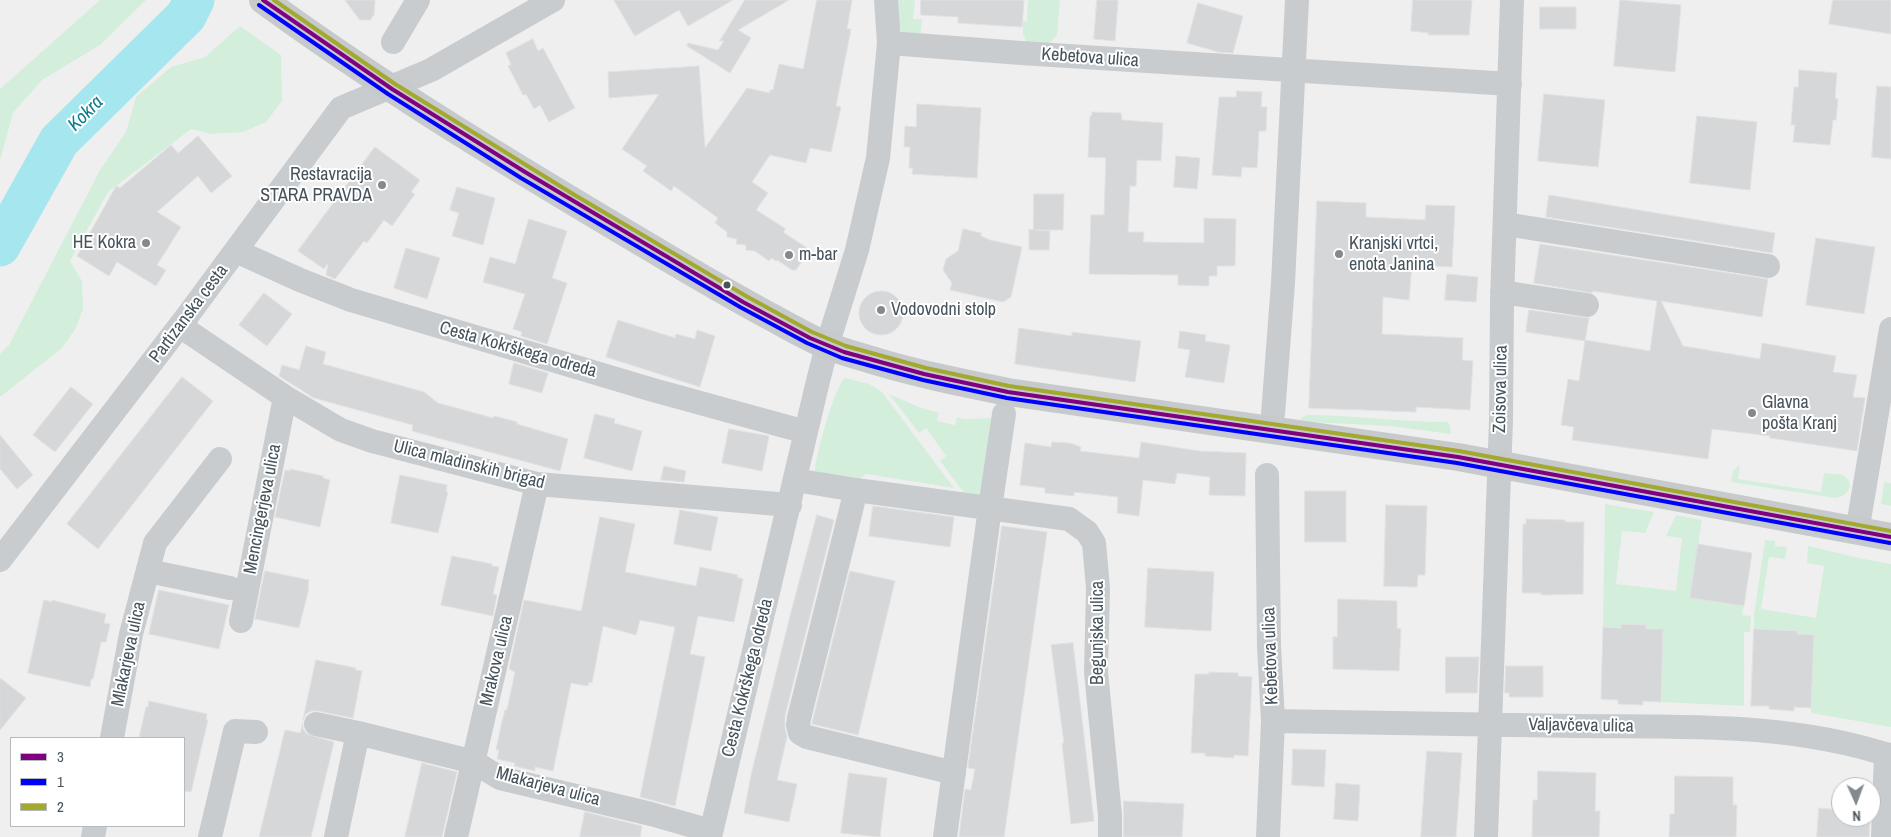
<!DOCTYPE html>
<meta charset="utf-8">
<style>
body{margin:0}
#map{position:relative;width:1891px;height:837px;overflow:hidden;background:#f0efef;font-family:"Archivo Narrow",sans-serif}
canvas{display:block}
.legend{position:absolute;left:10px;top:737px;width:175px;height:90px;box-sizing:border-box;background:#fff;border:1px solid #b5babe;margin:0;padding:6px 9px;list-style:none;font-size:15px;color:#46535c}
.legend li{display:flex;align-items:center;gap:10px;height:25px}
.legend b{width:25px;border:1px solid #b5babe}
.north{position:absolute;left:1831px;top:777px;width:50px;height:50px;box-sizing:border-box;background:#fff;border:1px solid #b5babe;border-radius:50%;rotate:178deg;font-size:14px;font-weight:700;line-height:20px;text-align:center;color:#46535c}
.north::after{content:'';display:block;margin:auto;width:18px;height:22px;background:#828a8f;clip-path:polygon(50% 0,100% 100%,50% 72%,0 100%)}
</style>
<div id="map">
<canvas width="1891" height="837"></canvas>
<ul class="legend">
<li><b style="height:6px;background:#800080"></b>3</li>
<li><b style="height:6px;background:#00f"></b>1</li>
<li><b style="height:6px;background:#a2a92e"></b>2</li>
</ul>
<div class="north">N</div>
</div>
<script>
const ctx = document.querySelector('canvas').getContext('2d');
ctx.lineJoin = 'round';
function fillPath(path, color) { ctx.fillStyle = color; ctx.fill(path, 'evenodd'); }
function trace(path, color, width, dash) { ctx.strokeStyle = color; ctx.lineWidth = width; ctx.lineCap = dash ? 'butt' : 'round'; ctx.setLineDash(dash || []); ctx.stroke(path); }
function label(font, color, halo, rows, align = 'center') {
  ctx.font = font + ' "Archivo Narrow",sans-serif'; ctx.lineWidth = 4; ctx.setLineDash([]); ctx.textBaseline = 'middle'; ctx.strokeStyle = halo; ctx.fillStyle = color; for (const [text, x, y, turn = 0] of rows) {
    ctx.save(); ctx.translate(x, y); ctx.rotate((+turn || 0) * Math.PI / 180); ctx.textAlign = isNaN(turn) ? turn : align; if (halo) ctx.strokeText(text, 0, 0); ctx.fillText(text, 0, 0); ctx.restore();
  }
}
const green = new Path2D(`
 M 100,0 L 146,0 L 100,45 L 42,80 L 13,113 L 0,160 L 0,89 Z
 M 895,0 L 915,0 L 913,19 L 922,19 L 920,39 L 903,34 L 900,30 Z
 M 1028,0 L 1060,0 L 1057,35 L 1048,45 L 1032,45 L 1026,41 L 1023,34 L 1023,21 L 1027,21 Z
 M 240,26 L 281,55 L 282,101 L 266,122 L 243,132 L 211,134 L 191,129 L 108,192 L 70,261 L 82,281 L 83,309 L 76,328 L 62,348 L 0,397 L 0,354 L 9,345 L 100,170 L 126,132 L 136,97 L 171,67 L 205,57 Z
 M 845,378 L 869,384 L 882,392 L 954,488 L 866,474 L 856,482 L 815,471 C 815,458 835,385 845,378 Z
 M 889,394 L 919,407 L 939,413 L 937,421 L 955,425 L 957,417 L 964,419 L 997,418 L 981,496 L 968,498 L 940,461 L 946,456 L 926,428 L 919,433 Z
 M 1306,415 C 1353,415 1399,422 1447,422 L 1450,425 L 1451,434 L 1391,426 L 1307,422 L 1300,419 Z
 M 1740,464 L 1738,479 L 1821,492 L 1824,473 L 1843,475 C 1856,484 1849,496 1835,498 L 1731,482 L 1733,471 Z
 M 1884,482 L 1891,483 L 1891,506 L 1881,504 Z
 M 1605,504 L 1654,512 L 1645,533 L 1622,531 L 1616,584 L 1676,591 L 1682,538 L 1666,536 L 1676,515 L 1702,520 L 1690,598 L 1744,606 L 1742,615 L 1751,616 L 1750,632 L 1744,632 L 1744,706 L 1661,702 L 1663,629 L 1646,629 L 1646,625 L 1621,624 L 1621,627 L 1603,627 Z
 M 1765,540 L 1775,541 L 1775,546 L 1787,547 L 1785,559 L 1769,557 L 1761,609 L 1816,618 L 1824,566 L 1807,563 L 1808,546 C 1836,552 1863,560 1891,564 L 1891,727 L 1811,713 L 1814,635 L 1797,634 L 1797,631 L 1772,630 L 1754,633 L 1754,615 Z`);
const river = new Path2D(`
 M 0,246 L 59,141 L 186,16 L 194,0`);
const building = new Path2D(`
 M 345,0 L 375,0 L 374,15 L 370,20 L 360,20 Z
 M 614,0 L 733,0 L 688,26 L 679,10 L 635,36 Z
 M 745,0 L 789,0 L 738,30 L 751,38 L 730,73 L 687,46 L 688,43 L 718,50 L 724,41 L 720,41 Z
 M 817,0 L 852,0 L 847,29 L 851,29 L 836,106 L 841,107 L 831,152 L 810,148 L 806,163 L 770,155 L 752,182 L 768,193 L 756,210 L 786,229 L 783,232 L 807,248 L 808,252 L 796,270 L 792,270 L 777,260 L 776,261 L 771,258 L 769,261 L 755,251 L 746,250 L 746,245 L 736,244 L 737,239 L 727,237 L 727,232 L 715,223 L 718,218 L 674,186 L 671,191 L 643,171 L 647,166 L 622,149 L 659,94 L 609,98 L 608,72 L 699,66 L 705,148 L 747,88 L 770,93 L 770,90 L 773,90 L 779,64 L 803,69 Z
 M 921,0 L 1024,0 L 1022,27 L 958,23 L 958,17 L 921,15 Z
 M 1097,0 L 1118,0 L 1115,41 L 1094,39 Z
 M 1413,0 L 1472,0 L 1469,35 L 1428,35 L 1429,33 L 1411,31 Z
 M 1620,0 L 1681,5 L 1675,72 L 1614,66 Z
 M 1833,0 L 1891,0 L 1891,34 L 1829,24 Z
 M 1198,3 L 1243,16 L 1233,53 L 1218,52 L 1187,43 Z
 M 1540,7 L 1576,7 L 1576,29 L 1540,29 Z
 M 533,39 L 538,51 L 543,48 L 575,108 L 549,122 L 540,105 L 534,109 L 526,94 L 523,95 L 508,66 L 511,65 L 506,53 Z
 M 1799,70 L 1837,73 L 1835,98 L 1838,99 L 1836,120 L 1833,120 L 1830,145 L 1793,142 L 1795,125 L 1791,125 L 1794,87 L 1798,87 Z
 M 1877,86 L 1891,87 L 1891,159 L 1872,157 Z
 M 1237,91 L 1262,92 L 1261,107 L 1267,107 L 1266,131 L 1259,131 L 1257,168 L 1242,167 L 1241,177 L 1212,175 L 1219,97 L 1236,97 Z
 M 1544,94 L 1605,100 L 1598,167 L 1538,161 Z
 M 917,104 L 981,108 L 977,178 L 912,174 L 913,168 L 909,168 L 910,147 L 904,147 L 905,126 L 916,127 Z
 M 1092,112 L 1121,113 L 1122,120 L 1163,123 L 1161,161 L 1137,160 L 1136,186 L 1130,186 L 1128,232 L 1144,232 L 1143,242 L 1204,243 L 1204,218 L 1236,219 L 1235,266 L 1217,266 L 1217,276 L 1209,276 L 1209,286 L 1178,285 L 1178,275 L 1089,274 L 1091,215 L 1104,215 L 1106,158 L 1088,157 L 1090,116 L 1092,115 Z
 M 1697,116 L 1757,122 L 1750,190 L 1690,183 Z
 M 198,136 L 232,176 L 211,193 L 198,176 L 157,212 L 181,227 L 157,265 L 166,270 L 156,286 L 117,262 L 109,276 L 77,256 L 116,186 L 120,188 L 171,145 L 178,153 Z
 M 375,147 L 420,180 L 411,192 L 415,194 L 392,226 L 384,220 L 367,243 L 364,241 L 335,279 L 326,275 L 328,265 L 327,264 L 324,269 L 298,251 Z
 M 1176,156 L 1200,158 L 1197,189 L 1174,187 Z
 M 457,187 L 495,198 L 483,245 L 452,236 L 459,213 L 450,210 Z
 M 1034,194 L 1064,194 L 1063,230 L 1036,230 L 1050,231 L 1049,250 L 1029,250 L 1029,229 L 1033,230 Z
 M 1549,195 L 1775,233 L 1772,253 L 1546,217 Z
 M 1317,201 L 1366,203 L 1366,217 L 1425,220 L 1426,205 L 1455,206 L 1452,267 L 1412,265 L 1409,300 L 1383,297 L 1382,334 L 1463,338 L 1462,360 L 1473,361 L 1470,410 L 1416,407 L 1416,412 L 1309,408 Z
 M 529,219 L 567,231 L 552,278 L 567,283 L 547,344 L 521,336 L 522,332 L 513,329 L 525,294 L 483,282 L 490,257 L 515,264 Z
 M 963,229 L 981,233 L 981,236 L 990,240 L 1022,247 L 1011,297 L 1003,302 L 950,290 L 952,283 L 943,270 L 946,259 L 958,251 Z
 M 1816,238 L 1875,247 L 1864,314 L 1806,305 Z
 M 1540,244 L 1768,279 L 1762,317 L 1661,301 L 1683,346 L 1760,359 L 1762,343 L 1836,356 L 1833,372 L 1857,375 L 1853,397 L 1865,398 L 1857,451 L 1770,438 L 1770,436 L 1712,429 L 1708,459 L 1572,440 L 1574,427 L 1561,425 L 1568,379 L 1579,381 L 1585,340 L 1650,351 L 1657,301 L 1593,291 L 1592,293 L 1534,283 Z
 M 406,248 L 440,258 L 427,299 L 394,288 Z
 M 1447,274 L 1478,277 L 1476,302 L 1445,300 Z
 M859 313a22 22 0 1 1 44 0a22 22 0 1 1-44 0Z
 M 264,293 L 292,314 L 267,346 L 239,325 Z
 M 1529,310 L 1589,318 L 1585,341 L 1526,332 Z
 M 618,320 L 675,338 L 676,334 L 695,339 L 697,330 L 715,336 L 700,387 L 606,357 Z
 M 1019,328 L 1072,336 L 1072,332 L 1141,341 L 1135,382 L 1015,364 Z
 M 1180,331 L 1206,335 L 1205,341 L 1230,345 L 1224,383 L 1185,377 L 1190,350 L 1178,348 Z
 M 306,346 L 326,352 L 323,364 L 424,392 L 438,403 L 493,418 L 494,416 L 517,422 L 517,424 L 568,439 L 560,471 L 412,431 L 413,425 L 314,398 L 279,376 L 282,365 L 299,370 Z
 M 514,363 L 548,373 L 542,393 L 509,384 Z
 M 182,377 L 213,401 L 98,549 L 67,524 Z
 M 71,387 L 93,404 L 55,452 L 33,435 Z
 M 595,414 L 615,419 L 614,423 L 642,431 L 632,471 L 584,458 Z
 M 729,429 L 769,436 L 762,471 L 722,463 Z
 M 0,435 L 33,475 L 17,489 L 0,469 Z
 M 1052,442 L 1070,443 L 1081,447 L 1080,451 L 1139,458 L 1141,442 L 1199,451 L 1246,453 L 1245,496 L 1209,495 L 1210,477 L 1177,473 L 1175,484 L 1143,480 L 1139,516 L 1117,513 L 1118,497 L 1074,492 L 1074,496 L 1045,493 L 1045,488 L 1020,485 L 1025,443 L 1051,447 Z
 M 664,466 L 686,471 L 684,482 L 661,480 Z
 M 290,469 L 323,476 L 323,478 L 330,480 L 320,527 L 275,517 L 285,470 L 290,471 Z
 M 400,475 L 447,485 L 446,492 L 448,492 L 438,533 L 391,523 Z
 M 1305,491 L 1346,491 L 1346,542 L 1305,542 Z
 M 1386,505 L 1427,506 L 1425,575 L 1418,575 L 1417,587 L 1384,586 Z
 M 873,506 L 954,517 L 950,547 L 869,536 Z
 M 680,510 L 718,517 L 711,551 L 674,544 Z
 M 817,515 L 834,520 L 785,716 L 785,728 L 787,737 L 777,780 L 797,784 L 789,822 L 744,813 L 751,775 L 790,616 Z
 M 600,517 L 635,524 L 625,572 L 696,586 L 700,567 L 738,575 L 737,577 L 743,579 L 734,622 L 698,616 L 690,654 L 705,657 L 675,806 L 640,797 L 675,627 L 640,620 L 636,635 L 603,626 L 592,683 L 589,682 L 588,686 L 571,683 L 553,771 L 535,767 L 535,771 L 514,766 L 515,763 L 497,759 L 499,750 L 496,750 L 501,726 L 505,710 L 507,710 L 515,672 L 509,669 L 524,600 L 581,611 Z
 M 1526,519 L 1565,520 L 1565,522 L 1584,522 L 1583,594 L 1541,595 L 1541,593 L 1522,593 L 1523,524 L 1526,524 Z
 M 1002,526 L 1047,532 L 1004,837 L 959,837 L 965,789 L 971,790 L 975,769 L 968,768 Z
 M 1698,544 L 1752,553 L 1744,606 L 1690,598 Z
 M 452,556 L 492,564 L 492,566 L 499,567 L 493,594 L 497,595 L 493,616 L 441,605 Z
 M 1148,568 L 1214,572 L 1211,631 L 1145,627 Z
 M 265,571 L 309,580 L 308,588 L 309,588 L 299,628 L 255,619 Z
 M 850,571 L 895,581 L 858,735 L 812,724 Z
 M 159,590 L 229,605 L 219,649 L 149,634 Z
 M 1338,599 L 1397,601 L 1397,628 L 1401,629 L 1399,671 L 1333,669 L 1333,637 L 1337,637 Z
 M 44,600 L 52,602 L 52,600 L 106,614 L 104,623 L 110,624 L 106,642 L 101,642 L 93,679 L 91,679 L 90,687 L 28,673 Z
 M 1621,624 L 1646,625 L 1646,629 L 1663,629 L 1661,702 L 1643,701 L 1643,705 L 1618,704 L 1618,700 L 1601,699 L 1603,627 L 1621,628 Z
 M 1754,629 L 1797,631 L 1797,634 L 1814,635 L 1811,708 L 1794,707 L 1794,711 L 1769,709 L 1769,706 L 1751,706 Z
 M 1073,643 L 1094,821 L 1071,824 L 1062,743 L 1064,743 L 1051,645 Z
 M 1446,657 L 1479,657 L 1477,693 L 1446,693 Z
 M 316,660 L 356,668 L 355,670 L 362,671 L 353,718 L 318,711 L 311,711 L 306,714 L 303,720 Z
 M 1506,666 L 1543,666 L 1543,697 L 1509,697 L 1509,693 L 1505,693 Z
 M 1209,672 L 1238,673 L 1238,676 L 1252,677 L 1248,756 L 1234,755 L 1234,758 L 1205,756 L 1205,753 L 1191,753 L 1195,674 L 1209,674 Z
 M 0,678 L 26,698 L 0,730 Z
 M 149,701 L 207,714 L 206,720 L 208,720 L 191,792 L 184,791 L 184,738 L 139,738 L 146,707 L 148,707 Z
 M 303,723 L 303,729 L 307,734 L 334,742 L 311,837 L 259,837 L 285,730 L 300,733 Z
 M 1293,749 L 1326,750 L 1324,787 L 1292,785 Z
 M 1427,751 L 1462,753 L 1456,837 L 1421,837 Z
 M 422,763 L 457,772 L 442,837 L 405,837 Z
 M 1538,771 L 1596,773 L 1595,811 L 1600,811 L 1599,837 L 1532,837 L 1533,800 L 1537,800 Z
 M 849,773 L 887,778 L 880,837 L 841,833 Z
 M 1675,776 L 1733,777 L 1733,805 L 1737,805 L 1736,837 L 1669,837 L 1670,814 L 1674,814 Z
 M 1336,783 L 1360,785 L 1358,821 L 1334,819 Z
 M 1124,801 L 1184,804 L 1182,837 L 1124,837 Z
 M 1819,808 L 1841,810 L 1841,817 L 1870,817 L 1869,837 L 1817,837 Z
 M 585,812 L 642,826 L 640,837 L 580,837 Z`);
const minor = new Path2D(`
 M 393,42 L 418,0
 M 889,43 L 1021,53 L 1510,84
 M 1505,224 L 1768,266
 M 236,251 L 300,280 L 351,300 L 653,390 L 806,432
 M 1502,292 L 1587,305
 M 180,326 L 285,397 L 317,416 L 341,430 L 372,441 L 537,484 L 790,505
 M 1273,414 L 1283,283 L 1297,0
 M 1267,475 L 1269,646 L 1273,721 L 1268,837
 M 795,480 L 856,490 L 1069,519 L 1087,532 L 1094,543 L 1098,588 L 1096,672 L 1110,815 L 1110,837
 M 856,490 L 799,718 L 798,725 L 800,733 L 807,737 L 954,773
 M 1857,532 L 1891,329
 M 0,560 L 188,315 L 341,108 L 431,70 L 553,0
 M 148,571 L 230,588
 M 241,621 L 285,397
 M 1273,721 C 1374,723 1475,725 1576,726 C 1681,727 1790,722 1891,756
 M 316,724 L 358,733
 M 112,738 L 131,634 L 155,543 L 220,459
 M 93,837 L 95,826
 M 210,837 L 235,731 L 256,732
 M 336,837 L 358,733 L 474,762 L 500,778 L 651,814 L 711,831
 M 456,837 L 537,484
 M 710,837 L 818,381 L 827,346 L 857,250 L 878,158 L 889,43 L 886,0
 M 945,837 L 990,508 L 1004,414
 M 1486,837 L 1501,420 L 1502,301 L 1512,0
 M 1883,837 L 1886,754`);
const major = new Path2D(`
 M 263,0 C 375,82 495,155 614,226 C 663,255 712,285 762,312 C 783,323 804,336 826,345 C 842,352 859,356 875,361 C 918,374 963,383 1008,392 L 1458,457 L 1891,537`);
const bus1 = new Path2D(`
 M 263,0 L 392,89 L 525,172 L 743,302 L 810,338 L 844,352 L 924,374 L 1008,392 L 1458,457 L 1891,537`);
const bus2 = new Path2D(`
 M 259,5 L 388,94 L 521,178 L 740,307 L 807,343 L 842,358 L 923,380 L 1007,398 L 1457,463 L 1890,543`);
const bus3 = new Path2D(`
 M 274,0 L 395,84 L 573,194 L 746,296 L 812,332 L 846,346 L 926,368 L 1009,386 L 1459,451 L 1891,531`);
const markers = [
 [382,185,5,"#828a8f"],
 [146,243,5,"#828a8f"],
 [1339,254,5,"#828a8f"],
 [789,255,5,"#828a8f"],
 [727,285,4.5,"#46535c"],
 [881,310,5,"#828a8f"],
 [1752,413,5,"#828a8f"]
];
const streetNames = [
 ["Kebetova ulica",1090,58,4],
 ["Partizanska cesta",189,314,-53],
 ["Cesta Kokrškega odreda",518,350,16],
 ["Zoisova ulica",1501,389,-89],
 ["Ulica mladinskih brigad",469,465,14],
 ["Mencingerjeva ulica",263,509,-79],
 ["Begunjska ulica",1098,633,-90],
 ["Mlakarjeva ulica",129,654,-78],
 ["Kebetova ulica",1271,656,-92],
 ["Mrakova ulica",497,661,-77],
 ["Cesta Kokrškega odreda",748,678,-76],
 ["Valjavčeva ulica",1581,726,1],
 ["Mlakarjeva ulica",548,787,15]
];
const poiNames = [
 ["Restavracija",372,175,"right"],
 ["STARA PRAVDA",372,196,"right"],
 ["HE Kokra",136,243,"right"],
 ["Kranjski vrtci,",1349,244],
 ["enota Janina",1349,265],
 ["m-bar",799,255],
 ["Vodovodni stolp",891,310],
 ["Glavna",1762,403],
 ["pošta Kranj",1762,424]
];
const waterNames = [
 ["Kokra",86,114,-45]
];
fillPath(green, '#d3efdb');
trace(river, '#a6e6ee', 41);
fillPath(building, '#d6d7d8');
trace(building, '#e1e1e2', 1);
trace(minor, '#c9ccce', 24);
trace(major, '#c6cacc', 28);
trace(bus1, '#800080', 4);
trace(bus2, '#00f', 4);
trace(bus3, '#a2a92e', 4);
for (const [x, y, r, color] of markers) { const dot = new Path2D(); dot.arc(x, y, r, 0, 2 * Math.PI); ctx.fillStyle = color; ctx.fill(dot); trace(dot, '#fff', 2); }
label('18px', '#46535c', '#fff', streetNames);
label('18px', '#46535c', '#fff', poiNames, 'left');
label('italic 19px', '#0b7d8c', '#fff', waterNames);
</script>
